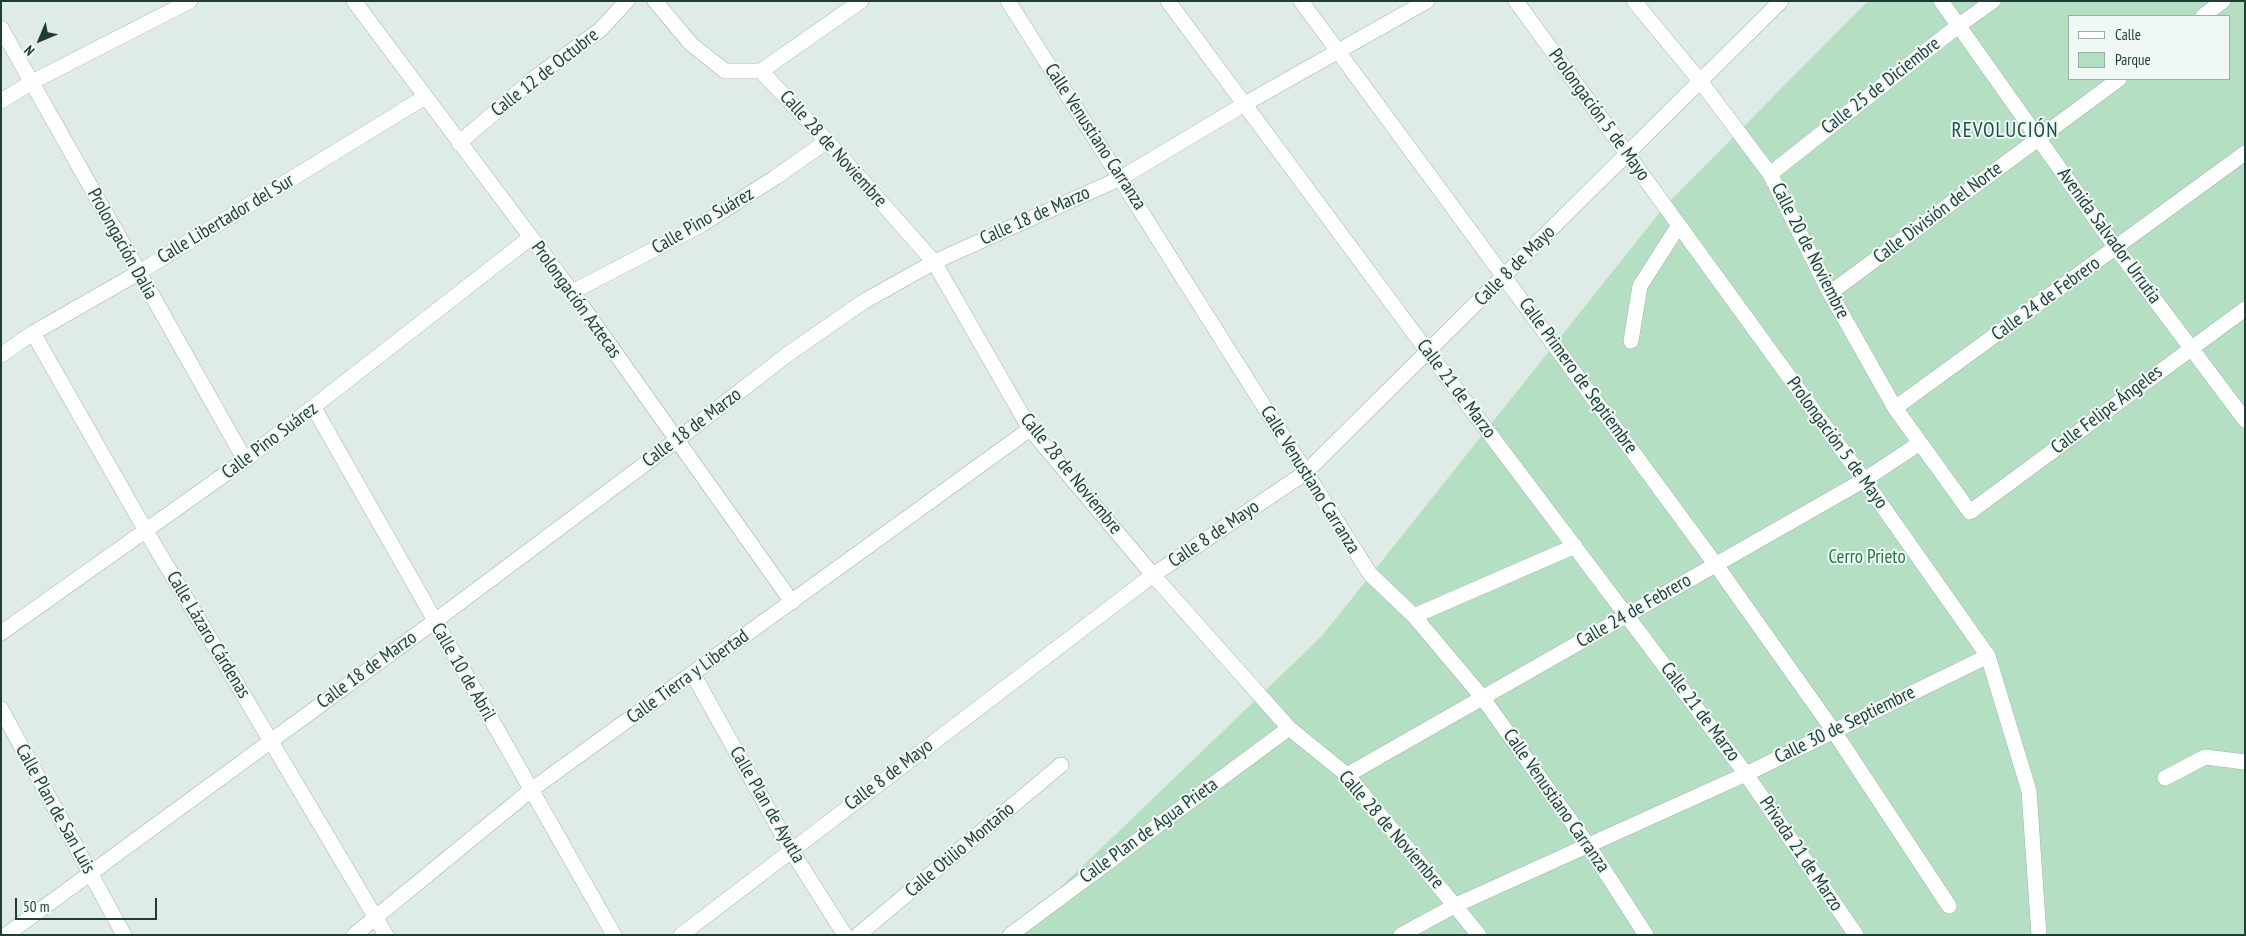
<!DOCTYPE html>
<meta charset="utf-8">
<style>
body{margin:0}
#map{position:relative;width:2246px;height:936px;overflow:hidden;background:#deebe6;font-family:"PT Sans Narrow",sans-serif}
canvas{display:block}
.frame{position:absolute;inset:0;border:2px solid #1e3d36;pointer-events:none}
.legend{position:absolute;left:2068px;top:15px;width:162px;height:65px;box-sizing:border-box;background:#eff8f4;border:1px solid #9bada8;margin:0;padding:6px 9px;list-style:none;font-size:15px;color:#1e3d36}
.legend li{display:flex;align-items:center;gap:10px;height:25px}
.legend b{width:25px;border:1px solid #9bada8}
.north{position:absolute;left:15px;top:15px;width:50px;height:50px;-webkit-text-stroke:4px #eff8f4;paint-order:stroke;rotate:225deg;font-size:14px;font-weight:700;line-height:20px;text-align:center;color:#1e3d36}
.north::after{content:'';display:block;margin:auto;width:18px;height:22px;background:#1e3d36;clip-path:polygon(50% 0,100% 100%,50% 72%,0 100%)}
.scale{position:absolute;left:15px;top:898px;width:142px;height:22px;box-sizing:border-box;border:2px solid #1e3d36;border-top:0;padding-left:6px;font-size:15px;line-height:18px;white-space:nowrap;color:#1e3d36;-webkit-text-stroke:4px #eff8f4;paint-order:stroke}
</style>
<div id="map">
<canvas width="2246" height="936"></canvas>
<div class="frame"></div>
<ul class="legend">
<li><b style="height:6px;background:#fff"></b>Calle</li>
<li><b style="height:14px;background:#b4dfc2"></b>Parque</li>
</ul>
<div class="north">N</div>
<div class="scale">50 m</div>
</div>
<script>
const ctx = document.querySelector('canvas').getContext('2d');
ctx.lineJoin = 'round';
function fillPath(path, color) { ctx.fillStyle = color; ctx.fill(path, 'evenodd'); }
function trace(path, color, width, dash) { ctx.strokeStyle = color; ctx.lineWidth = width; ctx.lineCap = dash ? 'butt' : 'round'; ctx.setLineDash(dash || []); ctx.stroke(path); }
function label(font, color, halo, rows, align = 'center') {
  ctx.font = font + ' "PT Sans Narrow",sans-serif'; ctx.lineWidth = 4; ctx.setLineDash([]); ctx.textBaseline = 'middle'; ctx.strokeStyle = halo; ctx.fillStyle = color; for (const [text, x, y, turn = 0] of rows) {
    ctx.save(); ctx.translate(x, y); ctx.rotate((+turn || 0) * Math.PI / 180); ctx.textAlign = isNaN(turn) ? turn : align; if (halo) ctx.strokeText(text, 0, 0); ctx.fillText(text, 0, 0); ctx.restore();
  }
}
const green = new Path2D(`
 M 1868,1 L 2245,1 L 2245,935 L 1011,935 L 1322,636 L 1665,206 ZM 2070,16 L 2230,16 L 2230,79 L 2070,79 Z`);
const minor = new Path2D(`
 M 354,1 L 572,292 L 792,602
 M 655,1 L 691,44 L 725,71 L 761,71 L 827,141 L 934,262 L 1030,429 L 1153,575 L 1289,728 L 1347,775 L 1479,935
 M 1008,1 L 1370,574 L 1414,616 L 1482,697 L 1588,845 L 1646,935
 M 1168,1 L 1428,352 L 1746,774 L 1856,935
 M 1301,1 L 1716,565 L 1833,730 L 1949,906
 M 1516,1 L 1864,480 L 1988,656 L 2029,791 L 2039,935
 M 1634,1 L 1701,82 L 1770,174 L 1830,293 L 1895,408 L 1970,512 L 2245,309
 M 1941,1 L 2116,248 L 2245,420
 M 2203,16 L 2223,1
 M 1,28 L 245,460
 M 761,71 L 861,1
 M 1,101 L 32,82 L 190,1
 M 459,143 L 536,77 L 600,30 L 627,1
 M 1770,174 L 1958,26 L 1993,1
 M 572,292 L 701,225 L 776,177 L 827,141
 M 1830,293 L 2119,79
 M 33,333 L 146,531 L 386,935
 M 1631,341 L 1640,286 L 1679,225
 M 1,355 L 33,333 L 138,273 L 425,97
 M 314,408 L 614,935
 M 1895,408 L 2245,153
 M 1414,616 L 1575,546
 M 1,633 L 245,460 L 530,238
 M 693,674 L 791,850 L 845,935
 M 1,709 L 124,935
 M 1347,775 L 1864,480 L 1920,443
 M 2165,778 L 2205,757 L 2245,762
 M 6,935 L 435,621 L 677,440 L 788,354 L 863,302 L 934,262 L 1121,178 L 1243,105 L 1427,1
 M 354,935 L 531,790 L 1030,429
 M 681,935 L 1153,575 L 1305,473 L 1781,1
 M 858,935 L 1061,765
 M 1010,935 L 1289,728
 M 1401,935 L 1456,905 L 1746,774 L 1988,656`);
const streetNames = [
 ["Calle 12 de Octubre",545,73,-38],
 ["Calle 25 de Diciembre",1881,86,-38],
 ["Prolongación 5 de Mayo",1599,115,54],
 ["Calle Venustiano Carranza",1095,137,57],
 ["Calle 28 de Noviembre",833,149,48],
 ["Calle División del Norte",1938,213,-37],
 ["Calle 18 de Marzo",1035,216,-24],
 ["Calle Libertador del Sur",226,219,-31],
 ["Calle Pino Suárez",703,221,-30],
 ["Avenida Salvador Urrutia",2109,236,54],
 ["Prolongación Dalia",122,244,61],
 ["Calle 20 de Noviembre",1810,251,63],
 ["Calle 8 de Mayo",1515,266,-45],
 ["Calle 24 de Febrero",2046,299,-36],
 ["Prolongación Aztecas",576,300,54],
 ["Calle Primero de Septiembre",1578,376,54],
 ["Calle 21 de Marzo",1456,389,53],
 ["Calle Felipe Ángeles",2107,410,-37],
 ["Calle 18 de Marzo",692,428,-37],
 ["Calle Pino Suárez",270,441,-37],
 ["Prolongación 5 de Mayo",1837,443,54],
 ["Calle 28 de Noviembre",1071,474,51],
 ["Calle Venustiano Carranza",1310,480,58],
 ["Calle 8 de Mayo",1214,534,-34],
 ["Calle 24 de Febrero",1634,611,-30],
 ["Calle Lázaro Cárdenas",208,635,59],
 ["Calle 18 de Marzo",367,670,-36],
 ["Calle 10 de Abril",463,672,60],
 ["Calle Tierra y Libertad",688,677,-36],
 ["Calle 21 de Marzo",1700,712,53],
 ["Calle 30 de Septiembre",1845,725,-26],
 ["Calle 8 de Mayo",889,775,-37],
 ["Calle Venustiano Carranza",1556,801,55],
 ["Calle Plan de Ayutla",767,805,60],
 ["Calle Plan de San Luis",55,809,61],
 ["Calle 28 de Noviembre",1391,830,49],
 ["Calle Plan de Agua Prieta",1149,831,-36],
 ["Calle Otilio Montaño",960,850,-40],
 ["Privada 21 de Marzo",1801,854,56]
];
const parkNames = [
 ["Cerro Prieto",1867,558]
];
const quarterNames = [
 ["REVOLUCIÓN",2005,131]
];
fillPath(green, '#b4dfc2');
trace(minor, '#a1b3ae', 16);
trace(minor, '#fff', 15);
label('19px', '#1e3d36', '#eff8f4', streetNames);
label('19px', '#247849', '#eff8f4', parkNames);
ctx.letterSpacing = '1px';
label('21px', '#185146', '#eff8f4', quarterNames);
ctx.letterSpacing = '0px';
</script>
